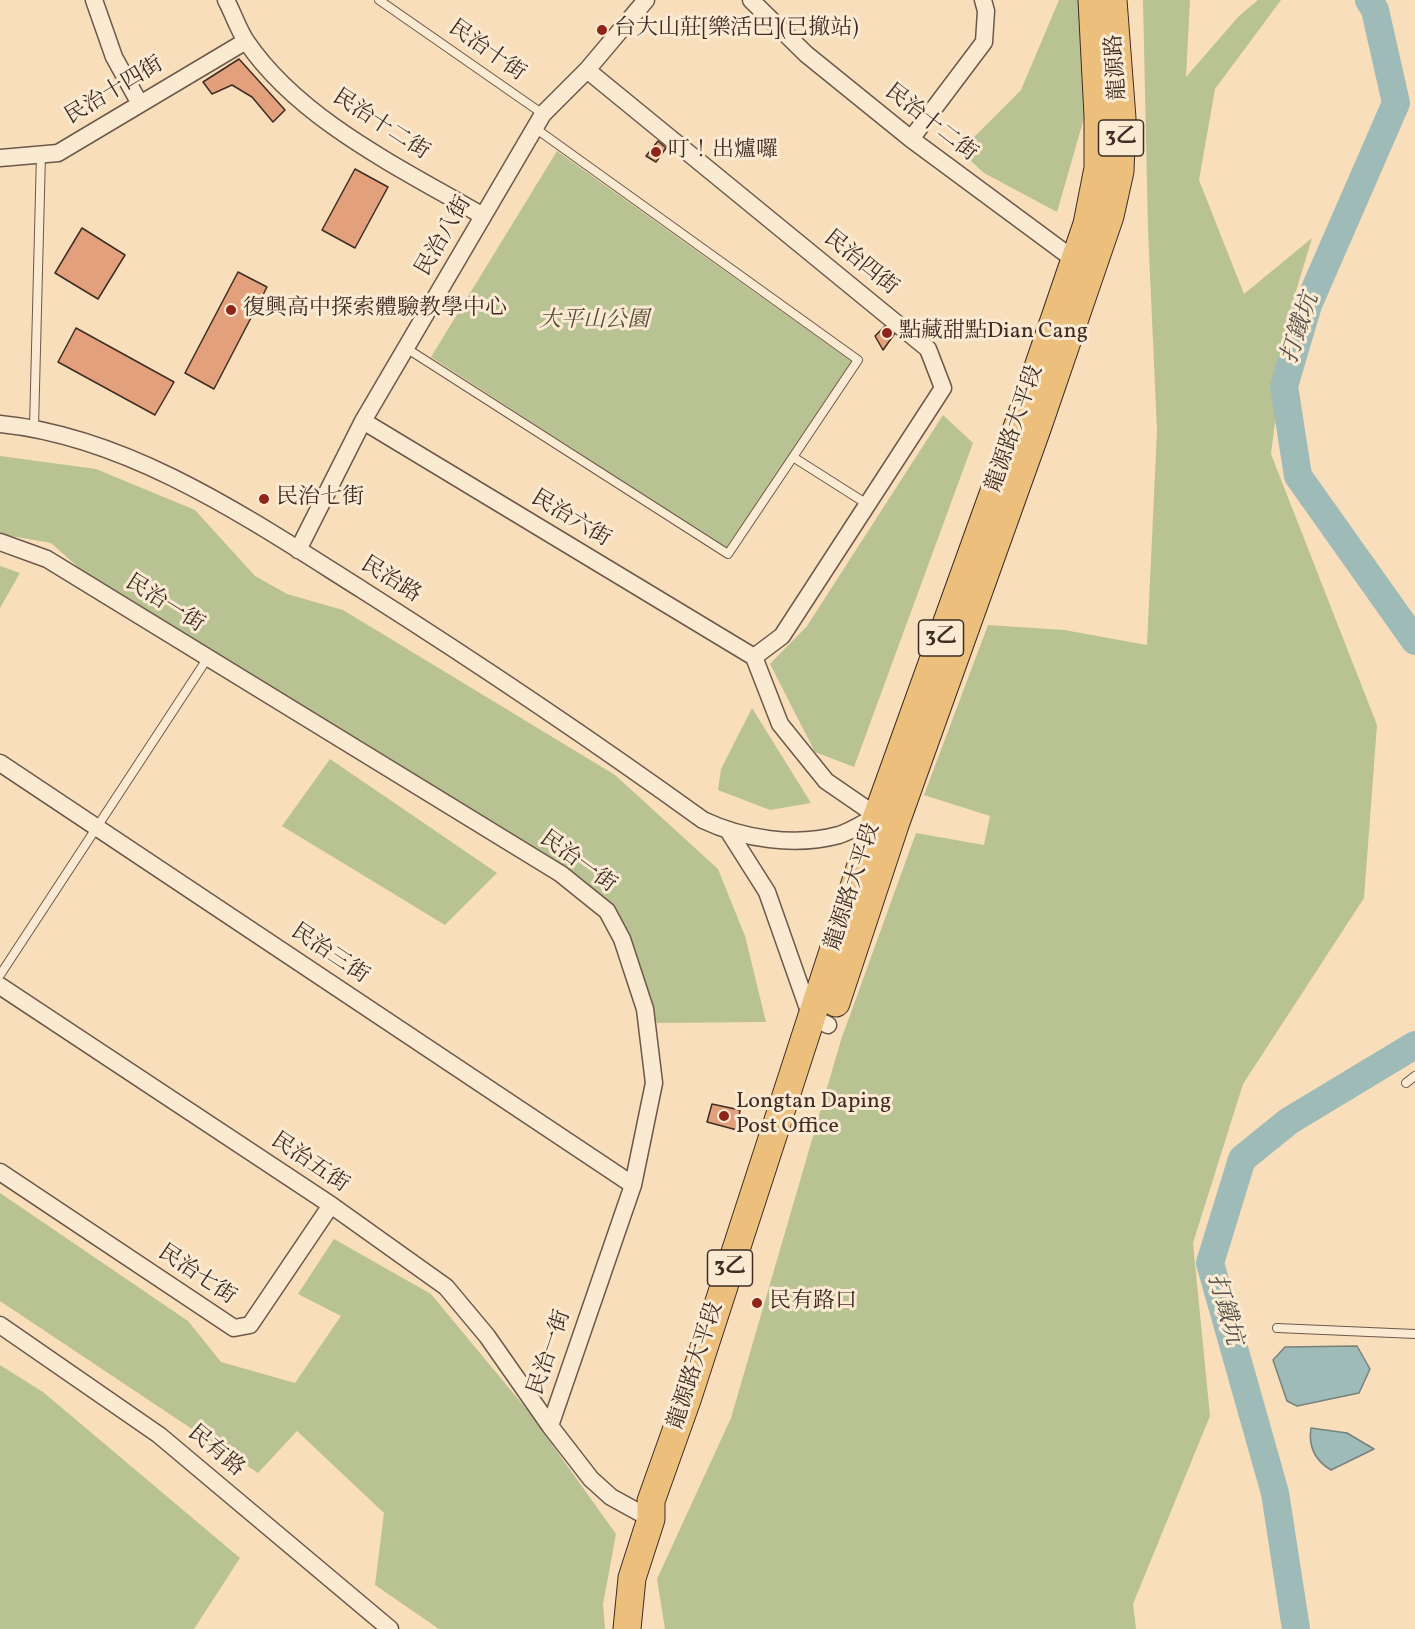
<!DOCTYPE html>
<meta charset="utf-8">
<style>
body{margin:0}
canvas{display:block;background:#f8deba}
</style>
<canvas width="1415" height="1629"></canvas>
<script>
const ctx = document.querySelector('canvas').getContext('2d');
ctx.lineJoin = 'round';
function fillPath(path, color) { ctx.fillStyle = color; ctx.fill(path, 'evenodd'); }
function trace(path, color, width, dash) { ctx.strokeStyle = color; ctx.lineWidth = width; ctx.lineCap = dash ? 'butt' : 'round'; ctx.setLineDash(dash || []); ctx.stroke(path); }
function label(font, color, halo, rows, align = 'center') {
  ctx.font = font + ' Vollkorn,"Noto Serif TC",serif'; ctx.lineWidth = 6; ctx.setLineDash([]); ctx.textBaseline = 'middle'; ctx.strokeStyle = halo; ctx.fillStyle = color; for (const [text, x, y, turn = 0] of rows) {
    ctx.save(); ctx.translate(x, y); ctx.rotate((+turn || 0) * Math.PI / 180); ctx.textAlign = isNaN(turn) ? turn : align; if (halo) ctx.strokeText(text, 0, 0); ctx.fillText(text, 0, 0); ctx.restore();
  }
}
const green = new Path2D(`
 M 1059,0 L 1091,0 L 1095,80 L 1057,212 L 984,173 L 960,151 L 1021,90 Z
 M 1143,0 L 1190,0 L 1186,77 L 1239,16 L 1258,0 L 1281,0 L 1215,89 L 1199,180 L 1244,294 L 1312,238 L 1288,318 L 1271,454 L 1377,725 L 1364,898 L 1243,1084 L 1193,1243 L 1210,1416 L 1133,1604 L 1136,1629 L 665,1629 L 657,1579 L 731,1418 L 841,1040 L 916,833 L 984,845 L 990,816 L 924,795 L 988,625 L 1064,630 L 1147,645 L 1157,431 L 1148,230 Z
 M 557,151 L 852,362 L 727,549 L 431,357 Z
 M 943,415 L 973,443 L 854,767 L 815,752 L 770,664 L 807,626 Z
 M 0,456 L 96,469 L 195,510 L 255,576 L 287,594 L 343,610 L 615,775 L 718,869 L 745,936 L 766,1022 L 657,1023 L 617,921 L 457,807 L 235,664 L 88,576 L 51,543 L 0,534 Z
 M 0,566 L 20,573 L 0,608 Z
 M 752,708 L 811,803 L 770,810 L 718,790 L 721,769 Z
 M 330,759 L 497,873 L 445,925 L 282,826 Z
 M 0,1193 L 188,1321 L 221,1362 L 295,1383 L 341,1316 L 298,1294 L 334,1239 L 431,1294 L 528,1411 L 616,1534 L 603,1604 L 605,1629 L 439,1629 L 375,1585 L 384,1513 L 297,1431 L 258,1473 L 0,1301 Z
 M 0,1365 L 43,1392 L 240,1558 L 194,1629 L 0,1629 Z`);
const water = new Path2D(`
 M 1357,1346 L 1370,1369 L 1359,1393 L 1297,1406 L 1287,1401 L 1273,1360 L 1285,1347 Z
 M 1311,1428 L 1347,1433 L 1374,1449 L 1331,1470 C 1316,1461 1308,1447 1311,1428 Z`);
const river = new Path2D(`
 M 1369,0 L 1375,10 L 1396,103 L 1308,305 L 1284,386 L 1298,476 L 1415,641
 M 1296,1629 L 1275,1493 L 1210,1263 L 1242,1159 L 1289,1121 L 1415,1045`);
const building = new Path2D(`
 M 239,59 L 285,110 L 273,122 L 252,97 L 232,85 L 212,94 L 203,82 Z
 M 658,141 L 666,148 L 656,162 L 646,156 Z
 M 355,169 L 388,187 L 355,248 L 322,230 Z
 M 82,228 L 125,255 L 98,299 L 55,273 Z
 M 238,272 L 267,287 L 214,389 L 185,373 Z
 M 889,322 L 898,329 L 883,350 L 875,336 Z
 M 76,328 L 174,382 L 155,415 L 58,362 Z
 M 712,1104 L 740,1110 L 737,1130 L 707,1122 Z`);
const service = new Path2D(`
 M 379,0 L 543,114
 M 406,348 L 728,554 L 858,360 L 535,128
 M 34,427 L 41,154
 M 793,457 L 867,504
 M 0,975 L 207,659
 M 1406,1083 L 1415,1076
 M 1277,1328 L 1415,1334`);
const minor = new Path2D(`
 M 94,0 L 114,57 L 140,104
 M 226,0 C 233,13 238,29 246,41 C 300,121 403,169 483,216
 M 751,0 L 806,54 L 911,139 L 1080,264
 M 587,70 L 928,349 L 943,388 L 782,636 L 754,657
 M 911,139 L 984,42 L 986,11 L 983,0
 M 0,158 L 58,153 L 246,41
 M 363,421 L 754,657
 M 0,424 C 132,437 254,522 364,591 C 479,664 592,740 703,820 C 743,839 795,847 839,835 C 852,831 865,822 877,816 L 881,817
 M 0,542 L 47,559 L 561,874 L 607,911 L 622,939 L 645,1009 L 654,1083 L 633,1185 L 550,1426 L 591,1479 L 611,1497 L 651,1519
 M 298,550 L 363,421 L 543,114 L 587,70 L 646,0
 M 754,657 L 780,724 L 826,781 L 877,816
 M 0,763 L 633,1185
 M 729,832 L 767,892 L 811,1017 L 828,1025
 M 0,986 L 331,1205 L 446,1287 L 487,1336 L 550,1426
 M 0,1172 L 234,1328 L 250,1325 L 331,1205
 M 0,1325 L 159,1435 L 390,1629`);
const primary = new Path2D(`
 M 836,1003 L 896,822 L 1038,426 L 1110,216 L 1120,171 L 1122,118 L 1113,0
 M 627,1629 L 632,1578 L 651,1519 L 651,1501 L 687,1400 L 877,816 L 1023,411 L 1087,224 L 1098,168 L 1098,116 L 1092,0`);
const markers = [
 [602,30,6,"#8f2418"],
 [656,152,6,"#8f2418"],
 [231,310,6,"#8f2418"],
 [887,333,6,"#8f2418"],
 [264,499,6,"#8f2418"],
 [724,1116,6,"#8f2418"],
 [757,1303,6,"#8f2418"]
];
const shields = [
 [1121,138,45],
 [941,638,45],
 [730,1268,45]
];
const shieldNames = [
 ["3乙",1121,138],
 ["3乙",941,638],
 ["3乙",730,1268]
];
const poiNames = [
 ["台大山莊[樂活巴](已撤站)",614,30],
 ["叮！出爐囉",668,152],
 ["復興高中探索體驗教學中心",243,310],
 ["點藏甜點Dian Cang",899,333],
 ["民治七街",276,499],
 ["Longtan Daping",736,1103],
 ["Post Office",736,1128],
 ["民有路口",769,1303]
];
const streetNames = [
 ["民治十街",486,52,35],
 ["龍源路",1118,67,-94],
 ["民治十四街",115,92,-31],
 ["民治十二街",930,124,38],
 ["民治十二街",380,126,33],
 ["民治八街",445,237,-60],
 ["民治四街",860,264,39],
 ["龍源路大平段",1016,429,-71],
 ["民治六街",570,520,31],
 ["民治路",390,581,32],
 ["民治一街",164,605,32],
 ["民治一街",577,863,36],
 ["龍源路大平段",854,887,-72],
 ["民治三街",329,955,34],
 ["民治五街",309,1164,34],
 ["民治七街",196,1276,34],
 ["民治一街",551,1353,-71],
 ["龍源路大平段",697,1366,-72],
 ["民有路",215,1452,40]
];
const parkNames = [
 ["大平山公園",594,322]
];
const waterNames = [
 ["打鐵坑",1302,329,-72],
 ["打鐵坑",1223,1310,74]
];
fillPath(green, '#b9c293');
fillPath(water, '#9fbbb7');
trace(water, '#78827d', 1.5);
trace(river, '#9fbbb7', 28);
fillPath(building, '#e2a07c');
trace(building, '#3e2d25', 1.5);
trace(service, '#6c594a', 10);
trace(minor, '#6c594a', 19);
trace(primary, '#3e2d25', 29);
trace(service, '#faead2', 8);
trace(minor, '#faead2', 16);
trace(primary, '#ecbf7d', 27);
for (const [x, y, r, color] of markers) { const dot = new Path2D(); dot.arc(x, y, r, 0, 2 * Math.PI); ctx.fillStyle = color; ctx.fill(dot); trace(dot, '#faead2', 2); }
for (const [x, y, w] of shields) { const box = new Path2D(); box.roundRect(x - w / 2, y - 18, w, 36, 4.5); ctx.fillStyle = '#faead2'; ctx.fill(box); trace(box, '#3e2d25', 1.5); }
label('bold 21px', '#3e2d25', null, shieldNames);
label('22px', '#3e2d25', '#faead2', poiNames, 'left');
label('22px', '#3e2d25', '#faead2', streetNames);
label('italic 22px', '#574b3b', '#faead2', parkNames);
label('italic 24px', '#56504a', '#faead2', waterNames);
</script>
